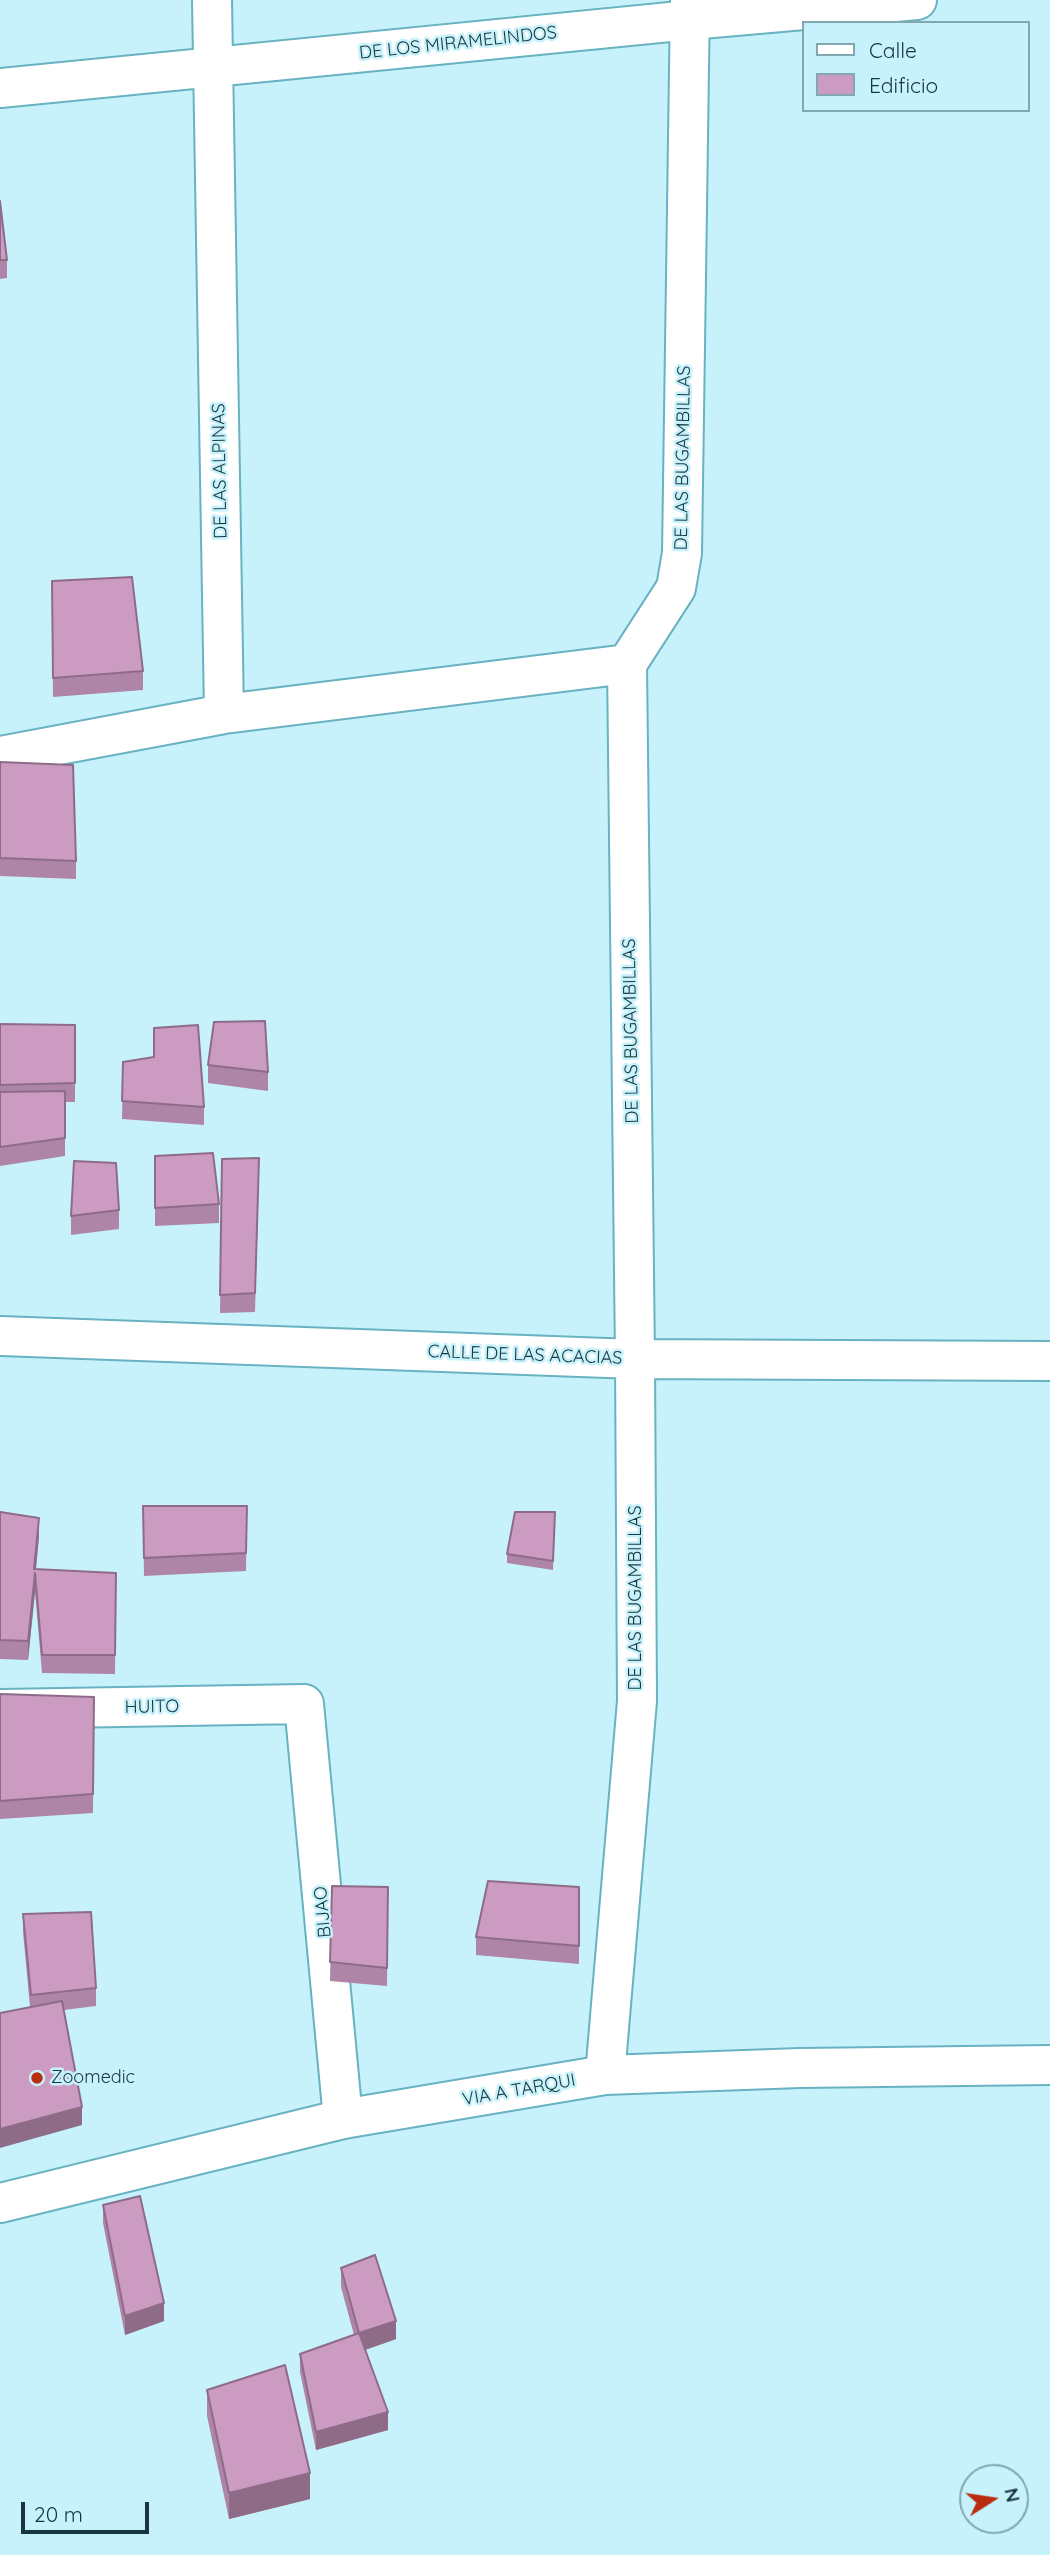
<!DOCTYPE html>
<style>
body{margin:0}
#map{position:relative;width:1050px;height:2555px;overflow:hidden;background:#c7f2fc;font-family:Quicksand,sans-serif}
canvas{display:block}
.legend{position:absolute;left:802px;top:21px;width:228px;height:91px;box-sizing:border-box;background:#c7f2fc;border:2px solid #81a7b0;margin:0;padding:9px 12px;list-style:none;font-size:21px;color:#17363d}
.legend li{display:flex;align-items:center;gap:14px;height:35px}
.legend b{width:35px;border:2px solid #81a7b0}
.north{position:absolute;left:959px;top:2464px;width:70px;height:70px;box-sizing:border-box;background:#c7f2fc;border:2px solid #81a7b0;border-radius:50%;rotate:78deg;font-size:19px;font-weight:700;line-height:28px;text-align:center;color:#17363d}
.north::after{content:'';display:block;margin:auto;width:24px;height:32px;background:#b92e10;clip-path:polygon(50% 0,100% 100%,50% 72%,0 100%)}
.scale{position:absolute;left:21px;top:2502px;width:128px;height:32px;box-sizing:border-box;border:4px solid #17363d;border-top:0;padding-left:9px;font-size:21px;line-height:24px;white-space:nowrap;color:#17363d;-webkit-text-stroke:5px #c7f2fc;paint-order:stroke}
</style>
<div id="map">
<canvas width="1050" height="2555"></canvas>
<ul class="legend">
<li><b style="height:9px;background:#fff"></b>Calle</li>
<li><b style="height:19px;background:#cb9bc2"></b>Edificio</li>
</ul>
<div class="north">N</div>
<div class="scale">20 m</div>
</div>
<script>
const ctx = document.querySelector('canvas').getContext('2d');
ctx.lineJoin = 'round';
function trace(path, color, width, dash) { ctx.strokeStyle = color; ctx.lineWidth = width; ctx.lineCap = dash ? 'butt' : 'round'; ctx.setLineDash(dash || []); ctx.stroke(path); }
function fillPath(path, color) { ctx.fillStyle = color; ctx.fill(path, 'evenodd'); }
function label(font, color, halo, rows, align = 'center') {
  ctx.font = font + ' Quicksand,sans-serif'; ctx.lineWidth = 5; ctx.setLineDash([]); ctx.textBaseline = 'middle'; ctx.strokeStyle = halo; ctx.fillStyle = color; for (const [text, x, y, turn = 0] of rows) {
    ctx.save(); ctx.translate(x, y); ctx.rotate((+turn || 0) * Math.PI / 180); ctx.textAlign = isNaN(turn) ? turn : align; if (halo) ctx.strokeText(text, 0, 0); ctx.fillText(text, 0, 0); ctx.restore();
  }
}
const street = new Path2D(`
 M 0,88 L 690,20 L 917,0
 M 224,714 L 627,664
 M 0,756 L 224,714 L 212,0
 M 0,1336 L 635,1359 L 1050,1361
 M 0,1709 L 304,1704 L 343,2119
 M 605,2075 L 637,1701 L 635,1359 L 627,664 L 676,588 L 682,553 L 690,0`);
const secondary = new Path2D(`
 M 0,2203 L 343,2119 L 605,2075 L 800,2068 L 1050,2065`);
const wall = new Path2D(`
 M 0,201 L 7,260 L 7,278 L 0,279 Z
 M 52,581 L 143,671 L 143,690 L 53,697 Z
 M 0,762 L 76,861 L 76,879 L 0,876 Z
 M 0,1024 L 75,1025 L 75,1102 L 65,1102 L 65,1156 L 0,1166 Z
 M 123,1062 L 204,1107 L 204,1125 L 122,1119 Z
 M 208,1065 L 268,1072 L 268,1091 L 208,1083 Z
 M 155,1156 L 219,1204 L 219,1223 L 155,1226 Z
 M 222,1159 L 259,1177 L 255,1312 L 220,1313 Z
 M 119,1210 L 119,1229 L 71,1235 L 71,1216 Z
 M 143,1506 L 247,1506 L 246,1571 L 144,1576 Z
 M 0,1512 L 39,1536 L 36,1569 L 116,1573 L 115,1674 L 42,1673 L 35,1592 L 28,1660 L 0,1659 Z
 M 555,1512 L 553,1570 L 507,1563 L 507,1554 Z
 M 0,1694 L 94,1697 L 93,1813 L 0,1819 Z
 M 332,1886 L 388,1887 L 387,1986 L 330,1981 Z
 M 579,1887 L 579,1964 L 476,1955 L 476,1937 Z
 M 23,1914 L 96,1988 L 96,2006 L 64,2010 L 82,2125 L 30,2007 L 23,1932 Z
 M 103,2205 L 164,2321 L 125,2335 L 103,2223 Z
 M 341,2268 L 396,2339 L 365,2350 L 388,2430 L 316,2450 L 300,2372 L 300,2354 L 354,2335 L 341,2287 Z
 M 207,2390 L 310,2499 L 229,2519 L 207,2416 Z`);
const shadedWall = new Path2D(`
 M 39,1518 L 39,1536 L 35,1578 L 35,1573 L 35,1592 L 28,1660 L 28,1641 Z
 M 82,2107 L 82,2125 L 0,2148 L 0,2129 Z
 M 164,2303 L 164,2321 L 125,2335 L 125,2316 Z
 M 396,2321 L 396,2339 L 359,2352 L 359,2333 Z
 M 388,2412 L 388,2430 L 316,2450 L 316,2432 Z
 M 310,2473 L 310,2499 L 229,2519 L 229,2493 Z`);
const building = new Path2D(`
 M 0,201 L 7,260 L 0,260 Z
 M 132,577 L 143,671 L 53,678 L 52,581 Z
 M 0,762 L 73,765 L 76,861 L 0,858 Z
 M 265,1021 L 268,1072 L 208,1065 L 214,1022 Z
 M 0,1024 L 75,1025 L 75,1083 L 0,1085 Z
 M 198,1025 L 204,1107 L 122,1101 L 123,1062 L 154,1057 L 154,1028 Z
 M 65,1091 L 65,1138 L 0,1147 L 0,1092 Z
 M 213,1153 L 219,1204 L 155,1208 L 155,1156 Z
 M 259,1158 L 255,1293 L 220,1295 L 222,1159 Z
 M 74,1161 L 116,1163 L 119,1210 L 71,1216 Z
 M 143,1506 L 247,1506 L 246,1553 L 144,1558 Z
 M 0,1512 L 39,1518 L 34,1569 L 116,1573 L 115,1655 L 42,1655 L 35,1573 L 28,1641 L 0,1640 Z
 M 515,1512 L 555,1512 L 553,1561 L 507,1554 Z
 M 0,1694 L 94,1697 L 93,1794 L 0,1801 Z
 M 488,1881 L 579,1887 L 579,1946 L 476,1937 Z
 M 332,1886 L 388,1887 L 387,1968 L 330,1962 Z
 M 91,1912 L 96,1988 L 31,1995 L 23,1914 Z
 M 62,2001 L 82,2107 L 0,2129 L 0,2013 Z
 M 140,2196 L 164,2303 L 125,2316 L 103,2205 Z
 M 375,2255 L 396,2321 L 359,2333 L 388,2412 L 316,2432 L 300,2354 L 359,2333 L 341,2268 Z
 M 285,2365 L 310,2473 L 229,2493 L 207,2390 Z`);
const markers = [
 [37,2078,7,"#b92e10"]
];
const streetNames = [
 ["DE LOS MIRAMELINDOS",458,43,-6],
 ["DE LAS BUGAMBILLAS",683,458,-89],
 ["DE LAS ALPINAS",220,471,-91],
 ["DE LAS BUGAMBILLAS",631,1031,-91],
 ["CALLE DE LAS ACACIAS",525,1355,2],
 ["DE LAS BUGAMBILLAS",636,1598,-90],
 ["HUITO",152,1707,-1],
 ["BIJAO",323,1912,-95],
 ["VIA A TARQUI",519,2090,-10]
];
const poiNames = [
 ["Zoomedic",51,2078]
];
trace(street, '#68b2c2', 42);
trace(secondary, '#68b2c2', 42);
trace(street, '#fff', 38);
trace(secondary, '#fff', 38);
fillPath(wall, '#af85a7');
fillPath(shadedWall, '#8e6c88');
fillPath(building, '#cb9bc2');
trace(building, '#8e6c88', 2);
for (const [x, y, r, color] of markers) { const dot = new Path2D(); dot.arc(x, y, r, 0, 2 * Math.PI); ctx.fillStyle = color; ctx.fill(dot); trace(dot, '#c7f2fc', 2.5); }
label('18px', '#17363d', '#c7f2fc', streetNames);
label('18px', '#17363d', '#c7f2fc', poiNames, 'left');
</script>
